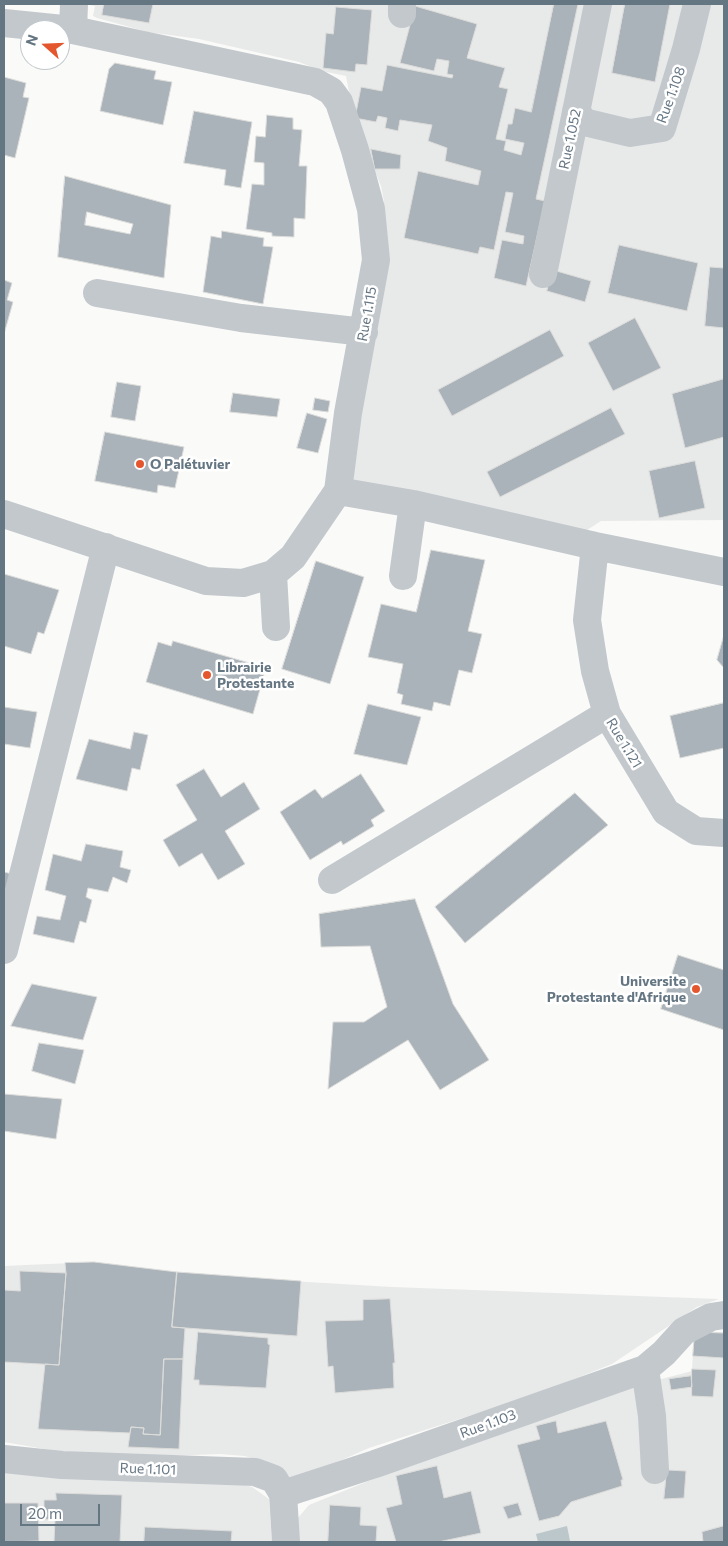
<!DOCTYPE html>
<meta charset="utf-8">
<style>
body{margin:0}
#map{position:relative;width:728px;height:1546px;overflow:hidden;background:#fafaf8;font-family:Commissioner,sans-serif}
canvas{display:block}
.frame{position:absolute;inset:0;border:5px solid #657683;pointer-events:none}
.north{position:absolute;left:20px;top:20px;width:50px;height:50px;box-sizing:border-box;background:#fff;border:1px solid #c1c8cd;border-radius:50%;rotate:290deg;font-size:14px;font-weight:700;line-height:20px;text-align:center;color:#657683}
.north::after{content:'';display:block;margin:auto;width:18px;height:22px;background:#e4572e;clip-path:polygon(50% 0,100% 100%,50% 72%,0 100%)}
.scale{position:absolute;left:20px;top:1504px;width:80px;height:22px;box-sizing:border-box;border:2px solid #657683;border-top:0;padding-left:6px;font-size:15px;line-height:18px;white-space:nowrap;color:#657683;-webkit-text-stroke:4px #fff;paint-order:stroke}
</style>
<div id="map">
<canvas width="728" height="1546"></canvas>
<div class="frame"></div>
<div class="north">N</div>
<div class="scale">20 m</div>
</div>
<script>
const ctx = document.querySelector('canvas').getContext('2d');
ctx.lineJoin = 'round';
function fillPath(path, color) { ctx.fillStyle = color; ctx.fill(path, 'evenodd'); }
function trace(path, color, width, dash) { ctx.strokeStyle = color; ctx.lineWidth = width; ctx.lineCap = dash ? 'butt' : 'round'; ctx.setLineDash(dash || []); ctx.stroke(path); }
function label(font, color, halo, rows, align = 'center') {
  ctx.font = font + ' Commissioner,sans-serif'; ctx.lineWidth = 5; ctx.setLineDash([]); ctx.textBaseline = 'middle'; ctx.strokeStyle = halo; ctx.fillStyle = color; for (const [text, x, y, turn = 0] of rows) {
    ctx.save(); ctx.translate(x, y); ctx.rotate((+turn || 0) * Math.PI / 180); ctx.textAlign = isNaN(turn) ? turn : align; if (halo) ctx.strokeText(text, 0, 0); ctx.fillText(text, 0, 0); ctx.restore();
  }
}
const built = new Path2D(`
 M 85,4 L 724,4 L 724,520 L 601,521 L 578,536 L 352,484 L 384,201 L 381,186 L 355,123 L 346,76 L 322,71 L 299,62 L 199,39 L 148,32 L 97,18 L 93,16 L 95,6 Z
 M 94,1262 L 206,1276 L 392,1287 L 719,1299 L 697,1307 L 612,1364 L 534,1395 L 369,1448 L 294,1481 L 267,1463 L 245,1456 L 220,1454 L 166,1456 L 56,1451 L 4,1442 L 4,1266 Z
 M 694,1331 L 724,1333 L 724,1542 L 295,1542 L 297,1519 L 309,1505 L 475,1438 L 650,1382 L 692,1371 Z
 M 4,1470 L 235,1482 L 252,1487 L 269,1499 L 272,1542 L 4,1542 Z`);
const water = new Path2D(`
 M 567,1526 L 570,1541 L 565,1542 L 538,1542 L 536,1534 Z`);
const building = new Path2D(`
 M 104,4 L 153,4 L 149,23 L 102,15 Z
 M 554,4 L 578,4 L 536,199 L 545,201 L 526,286 L 494,278 L 502,240 L 523,244 L 524,236 L 505,232 L 513,193 L 506,192 L 494,250 L 480,247 L 478,254 L 404,238 L 418,171 L 478,185 L 481,171 L 445,161 L 447,148 L 428,141 L 432,125 L 400,120 L 398,131 L 385,128 L 387,118 L 378,116 L 376,122 L 355,118 L 361,87 L 382,91 L 387,65 L 452,78 L 453,75 L 447,74 L 449,61 L 437,59 L 434,71 L 400,63 L 415,6 L 477,24 L 467,58 L 505,68 L 499,87 L 508,89 L 496,139 L 506,141 L 504,150 L 521,155 L 524,143 L 505,139 L 508,124 L 512,124 L 515,108 L 531,112 Z
 M 625,4 L 670,4 L 655,82 L 612,73 Z
 M 336,7 L 372,10 L 367,65 L 356,64 L 355,72 L 323,68 L 326,33 L 333,34 Z
 M 115,63 L 156,71 L 154,79 L 172,82 L 163,125 L 100,111 L 109,69 Z
 M 4,77 L 26,83 L 23,97 L 29,98 L 15,158 L 4,155 Z
 M 194,111 L 252,122 L 241,188 L 224,185 L 226,170 L 184,163 Z
 M 267,115 L 293,118 L 293,129 L 302,130 L 299,166 L 307,166 L 305,219 L 294,218 L 294,237 L 272,236 L 272,233 L 246,229 L 252,184 L 264,185 L 264,163 L 254,162 L 256,136 L 265,137 Z
 M 371,149 L 401,155 L 400,169 L 375,169 Z
 M 65,176 L 171,205 L 164,278 L 58,257 ZM 87,212 L 133,224 L 130,234 L 85,225 Z
 M 222,231 L 264,238 L 263,246 L 273,247 L 263,304 L 203,292 L 211,236 L 221,238 Z
 M 619,245 L 698,263 L 687,311 L 608,293 Z
 M 710,267 L 724,268 L 724,328 L 705,326 Z
 M 553,270 L 591,281 L 585,302 L 547,291 Z
 M 4,280 L 12,283 L 7,300 L 13,302 L 4,334 Z
 M 635,318 L 661,368 L 613,391 L 588,343 Z
 M 550,330 L 564,356 L 452,416 L 438,390 Z
 M 724,379 L 724,437 L 685,448 L 672,394 Z
 M 117,382 L 141,386 L 135,421 L 111,417 Z
 M 233,393 L 280,399 L 277,417 L 230,412 Z
 M 315,398 L 330,401 L 328,412 L 313,410 Z
 M 611,408 L 625,434 L 500,497 L 487,472 Z
 M 307,413 L 327,419 L 318,453 L 297,448 Z
 M 105,432 L 184,447 L 175,488 L 158,485 L 157,493 L 95,481 Z
 M 695,461 L 705,508 L 659,518 L 649,471 Z
 M 431,550 L 485,560 L 468,631 L 482,634 L 472,673 L 459,670 L 450,706 L 434,702 L 432,711 L 401,704 L 403,695 L 397,693 L 403,664 L 368,657 L 381,604 L 416,612 Z
 M 316,561 L 364,577 L 330,684 L 282,669 Z
 M 4,574 L 59,590 L 44,634 L 38,632 L 31,654 L 4,646 Z
 M 724,635 L 724,668 L 717,660 Z
 M 173,641 L 253,664 L 252,671 L 264,675 L 253,714 L 146,682 L 158,642 L 171,646 Z
 M 724,703 L 724,748 L 680,758 L 670,716 Z
 M 368,704 L 421,717 L 407,765 L 354,754 Z
 M 4,707 L 37,712 L 30,748 L 4,744 Z
 M 134,732 L 148,735 L 140,770 L 132,768 L 127,791 L 76,779 L 89,739 L 130,749 Z
 M 204,769 L 221,797 L 244,782 L 260,809 L 225,831 L 245,864 L 218,880 L 202,853 L 179,867 L 163,840 L 197,820 L 176,785 Z
 M 361,774 L 385,811 L 371,820 L 374,826 L 343,845 L 341,841 L 310,860 L 280,812 L 315,789 L 322,798 Z
 M 575,793 L 608,825 L 465,943 L 435,907 Z
 M 86,844 L 123,851 L 120,867 L 131,870 L 127,883 L 113,877 L 108,892 L 88,888 L 86,897 L 92,900 L 86,923 L 80,921 L 74,943 L 33,934 L 37,916 L 60,920 L 66,896 L 45,890 L 53,854 L 81,861 Z
 M 4,872 L 16,875 L 4,906 Z
 M 415,899 L 453,1004 L 489,1060 L 440,1090 L 408,1040 L 328,1089 L 333,1022 L 364,1022 L 387,1007 L 370,946 L 321,947 L 319,914 Z
 M 678,955 L 724,970 L 724,969 L 724,1030 L 661,1009 Z
 M 32,984 L 97,997 L 83,1040 L 11,1026 Z
 M 39,1043 L 84,1050 L 75,1084 L 32,1071 Z
 M 4,1094 L 62,1099 L 56,1139 L 4,1131 Z
 M 94,1262 L 177,1272 L 172,1327 L 185,1328 L 183,1359 L 164,1359 L 160,1435 L 143,1434 L 144,1428 L 131,1427 L 130,1433 L 38,1429 L 45,1364 L 59,1365 L 66,1273 L 65,1263 Z
 M 20,1271 L 66,1273 L 59,1365 L 4,1362 L 4,1290 L 20,1291 Z
 M 177,1272 L 301,1281 L 297,1336 L 172,1327 Z
 M 390,1299 L 395,1363 L 393,1363 L 394,1388 L 335,1393 L 333,1366 L 328,1367 L 325,1321 L 363,1320 L 363,1300 Z
 M 198,1332 L 268,1338 L 268,1344 L 270,1345 L 266,1388 L 199,1385 L 199,1380 L 194,1380 Z
 M 695,1332 L 724,1333 L 724,1358 L 693,1356 Z
 M 164,1359 L 183,1359 L 179,1449 L 128,1447 L 131,1427 L 144,1428 L 143,1434 L 160,1435 Z
 M 692,1369 L 716,1370 L 713,1397 L 692,1396 Z
 M 691,1376 L 692,1387 L 671,1390 L 669,1379 Z
 M 556,1421 L 558,1433 L 606,1421 L 623,1480 L 621,1480 L 622,1486 L 571,1502 L 559,1516 L 539,1521 L 517,1445 L 540,1439 L 536,1426 Z
 M 437,1466 L 444,1498 L 471,1491 L 481,1533 L 438,1542 L 396,1542 L 386,1508 L 402,1504 L 396,1476 Z
 M 667,1470 L 686,1471 L 684,1498 L 664,1499 Z
 M 56,1493 L 122,1495 L 120,1542 L 54,1542 L 55,1520 L 44,1519 L 44,1500 L 56,1500 Z
 M 4,1503 L 38,1503 L 39,1541 L 4,1542 Z
 M 518,1503 L 522,1515 L 508,1519 L 503,1507 Z
 M 330,1505 L 361,1507 L 360,1525 L 377,1526 L 376,1542 L 328,1542 Z
 M 724,1526 L 724,1542 L 703,1542 L 702,1532 Z
 M 145,1527 L 232,1531 L 231,1542 L 144,1542 Z`);
const minor = new Path2D(`
 M 402,14 L 402,4
 M 4,23 L 73,30 L 315,82 L 331,91 L 339,102 L 355,150 L 371,209 L 376,260 L 348,413 L 338,491 L 293,557 L 273,574 L 243,583 L 206,581 L 4,514
 M 73,30 L 74,4
 M 576,111 L 584,122 L 630,133 L 662,128 L 686,49 L 697,4
 M 543,274 L 598,4
 M 97,293 L 241,318 L 364,332
 M 338,491 L 413,504 L 595,546 L 724,572
 M 595,546 L 587,620 L 595,671 L 607,714 L 666,812 L 696,831 L 724,833
 M 273,574 L 276,627
 M 403,576 L 413,504
 M 332,880 L 607,714
 M 4,950 L 106,547
 M 645,1369 L 652,1416 L 655,1470
 M 4,1459 L 62,1465 L 255,1472 L 274,1479 L 283,1494
 M 286,1542 L 283,1494 L 375,1464 L 645,1369 L 664,1353 L 684,1331 L 711,1317 L 724,1315`);
const markers = [
 [140,464,5,"#e4572e"],
 [207,675,5,"#e4572e"],
 [696,989,5,"#e4572e"]
];
const streetNames = [
 ["Rue 1.108",671,95,-70],
 ["Rue 1.052",570,139,-78],
 ["Rue 1.115",367,314,-80],
 ["Rue 1.121",624,743,59],
 ["Rue 1.103",488,1424,-20],
 ["Rue 1.101",148,1469,2]
];
const poiNames = [
 ["O Palétuvier",150,464],
 ["Librairie",217,667],
 ["Protestante",217,683],
 ["Universite",686,981,"right"],
 ["Protestante d'Afrique",686,997,"right"]
];
fillPath(built, '#e8e9e9');
fillPath(water, '#bbc7cb');
fillPath(building, '#aab3b9');
trace(building, '#dcdcda', 1);
trace(minor, '#c3c8cc', 28);
for (const [x, y, r, color] of markers) { const dot = new Path2D(); dot.arc(x, y, r, 0, 2 * Math.PI); ctx.fillStyle = color; ctx.fill(dot); trace(dot, '#fff', 2); }
label('14px', '#657683', '#fff', streetNames);
label('bold 14px', '#657683', '#fff', poiNames, 'left');
</script>
